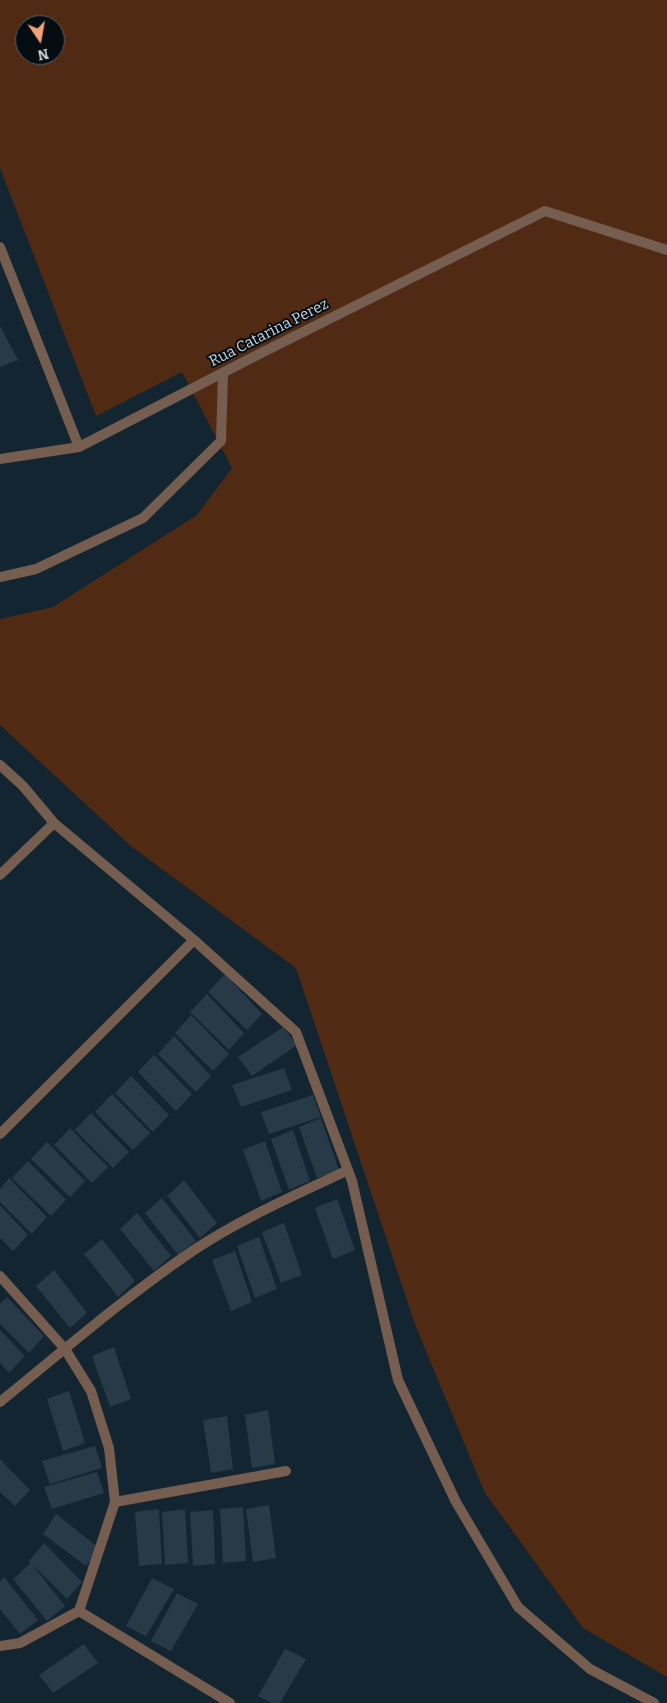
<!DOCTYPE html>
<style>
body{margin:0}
#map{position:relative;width:667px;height:1703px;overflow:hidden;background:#132530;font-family:Bitter,serif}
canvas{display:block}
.north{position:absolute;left:15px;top:15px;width:50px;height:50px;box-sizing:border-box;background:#060d12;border:1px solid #545d63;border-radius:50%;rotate:168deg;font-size:14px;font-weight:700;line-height:20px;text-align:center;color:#cad5dd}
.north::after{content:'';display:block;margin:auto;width:18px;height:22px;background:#f0a378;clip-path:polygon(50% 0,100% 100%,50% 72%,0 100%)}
</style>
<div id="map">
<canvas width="667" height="1703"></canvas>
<div class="north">N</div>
</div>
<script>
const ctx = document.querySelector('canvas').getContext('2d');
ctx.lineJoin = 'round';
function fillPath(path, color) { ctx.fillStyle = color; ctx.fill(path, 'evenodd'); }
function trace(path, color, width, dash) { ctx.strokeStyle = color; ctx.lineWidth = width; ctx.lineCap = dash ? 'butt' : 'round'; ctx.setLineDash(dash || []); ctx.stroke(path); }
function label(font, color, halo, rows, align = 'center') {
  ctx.font = font + ' Bitter,serif'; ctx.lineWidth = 4; ctx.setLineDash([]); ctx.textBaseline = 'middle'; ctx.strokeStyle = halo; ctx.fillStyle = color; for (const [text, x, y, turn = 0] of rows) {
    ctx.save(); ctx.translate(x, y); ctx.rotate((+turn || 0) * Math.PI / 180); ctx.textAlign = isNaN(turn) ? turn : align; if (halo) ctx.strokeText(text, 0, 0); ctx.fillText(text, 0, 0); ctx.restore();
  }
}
const green = new Path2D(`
 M 0,0 L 667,0 L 667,1677 L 583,1628 L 485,1493 L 416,1327 L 296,968 L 132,847 L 0,725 L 0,619 L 53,607 L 197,515 L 232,468 L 182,372 L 96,416 L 0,168 ZM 25,25 L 55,25 L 55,55 L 25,55 Z`);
const building = new Path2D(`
 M 0,326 L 18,360 L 0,367 Z
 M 225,974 L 262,1014 L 247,1030 L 208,992 Z
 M 207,994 L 244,1033 L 229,1050 L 190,1012 Z
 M 191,1015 L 229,1054 L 213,1071 L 175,1033 Z
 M 283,1027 L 297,1045 L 252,1076 L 238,1057 Z
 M 174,1036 L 211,1076 L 196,1092 L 158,1054 Z
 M 154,1055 L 192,1094 L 176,1111 L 138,1072 Z
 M 284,1068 L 292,1090 L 241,1107 L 232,1085 Z
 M 131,1076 L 169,1115 L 153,1132 L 115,1093 Z
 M 112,1094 L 150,1133 L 133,1150 L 95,1112 Z
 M 313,1095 L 321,1117 L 269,1134 L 261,1112 Z
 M 91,1113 L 129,1152 L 113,1168 L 75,1130 Z
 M 321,1118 L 339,1170 L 317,1178 L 299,1127 Z
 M 70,1128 L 108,1167 L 92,1183 L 54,1145 Z
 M 293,1130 L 310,1181 L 289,1190 L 271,1139 Z
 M 265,1141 L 282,1192 L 261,1201 L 243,1150 Z
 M 47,1142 L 85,1181 L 70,1197 L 31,1159 Z
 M 28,1161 L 66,1200 L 51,1216 L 12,1178 Z
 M 9,1178 L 47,1217 L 32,1234 L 0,1202 L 0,1189 Z
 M 184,1180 L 217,1223 L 200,1238 L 167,1196 Z
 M 162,1198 L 196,1241 L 178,1255 L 145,1213 Z
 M 337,1199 L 355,1250 L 333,1259 L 315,1208 Z
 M 0,1205 L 28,1235 L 13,1251 L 0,1238 Z
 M 137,1213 L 171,1256 L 154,1271 L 120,1229 Z
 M 284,1223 L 302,1275 L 281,1283 L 262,1232 Z
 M 259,1237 L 277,1289 L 255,1298 L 237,1246 Z
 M 102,1239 L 135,1281 L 118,1297 L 84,1254 Z
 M 235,1251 L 252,1302 L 231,1311 L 212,1260 Z
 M 54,1270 L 87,1313 L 70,1328 L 36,1286 Z
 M 7,1297 L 44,1336 L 29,1353 L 0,1324 L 0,1304 Z
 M 0,1330 L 25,1356 L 9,1373 L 0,1363 Z
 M 114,1347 L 131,1399 L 110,1407 L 92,1356 Z
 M 69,1391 L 85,1443 L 63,1451 L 47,1399 Z
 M 268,1410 L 275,1464 L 252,1468 L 245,1415 Z
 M 227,1416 L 233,1469 L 211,1473 L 203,1420 Z
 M 95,1446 L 102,1468 L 50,1484 L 42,1461 Z
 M 0,1459 L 30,1490 L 15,1506 L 0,1492 Z
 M 97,1472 L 104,1493 L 52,1509 L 44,1487 Z
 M 269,1505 L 276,1558 L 253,1562 L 246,1509 Z
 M 243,1507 L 246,1561 L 223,1563 L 220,1509 Z
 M 159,1509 L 162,1564 L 139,1566 L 135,1512 Z
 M 185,1509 L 188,1563 L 165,1565 L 162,1512 Z
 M 213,1510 L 215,1564 L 193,1566 L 190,1512 Z
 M 56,1514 L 99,1548 L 86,1566 L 43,1534 Z
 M 44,1543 L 82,1582 L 67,1599 L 29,1561 Z
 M 31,1563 L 65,1606 L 47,1621 L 13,1579 Z
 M 4,1577 L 38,1620 L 20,1634 L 0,1609 L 0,1581 Z
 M 152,1578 L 174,1589 L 146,1636 L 126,1626 Z
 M 177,1593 L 198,1604 L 171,1651 L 151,1641 Z
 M 84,1644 L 98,1663 L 53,1693 L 39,1675 Z
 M 285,1649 L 306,1659 L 280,1703 L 272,1703 L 258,1696 Z`);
const street = new Path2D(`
 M 0,247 L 79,447
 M 0,459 L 79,447 L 263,352 L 545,211 L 667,250
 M 0,577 L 36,569 L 143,518 L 221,441 L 223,374
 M 0,765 L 23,786 L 54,823 L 194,940 L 296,1032 L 352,1181 L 398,1380 L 456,1502 L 518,1607 L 590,1669 L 654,1703
 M 0,875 L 54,823
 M 0,1134 L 194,940
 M 0,1276 L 65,1349 L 91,1391 L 109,1448 L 115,1502 L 79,1611 L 20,1643 L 0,1646
 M 0,1402 C 64,1350 126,1296 194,1250 C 242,1218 296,1195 348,1170
 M 115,1502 L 286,1471
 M 79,1611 L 230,1703`);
const streetNames = [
 ["Rua Catarina Perez",269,333,-27]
];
fillPath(green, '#512a13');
fillPath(building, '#283a47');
trace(street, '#755d4f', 10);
label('15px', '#cad5dd', '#060d12', streetNames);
</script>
